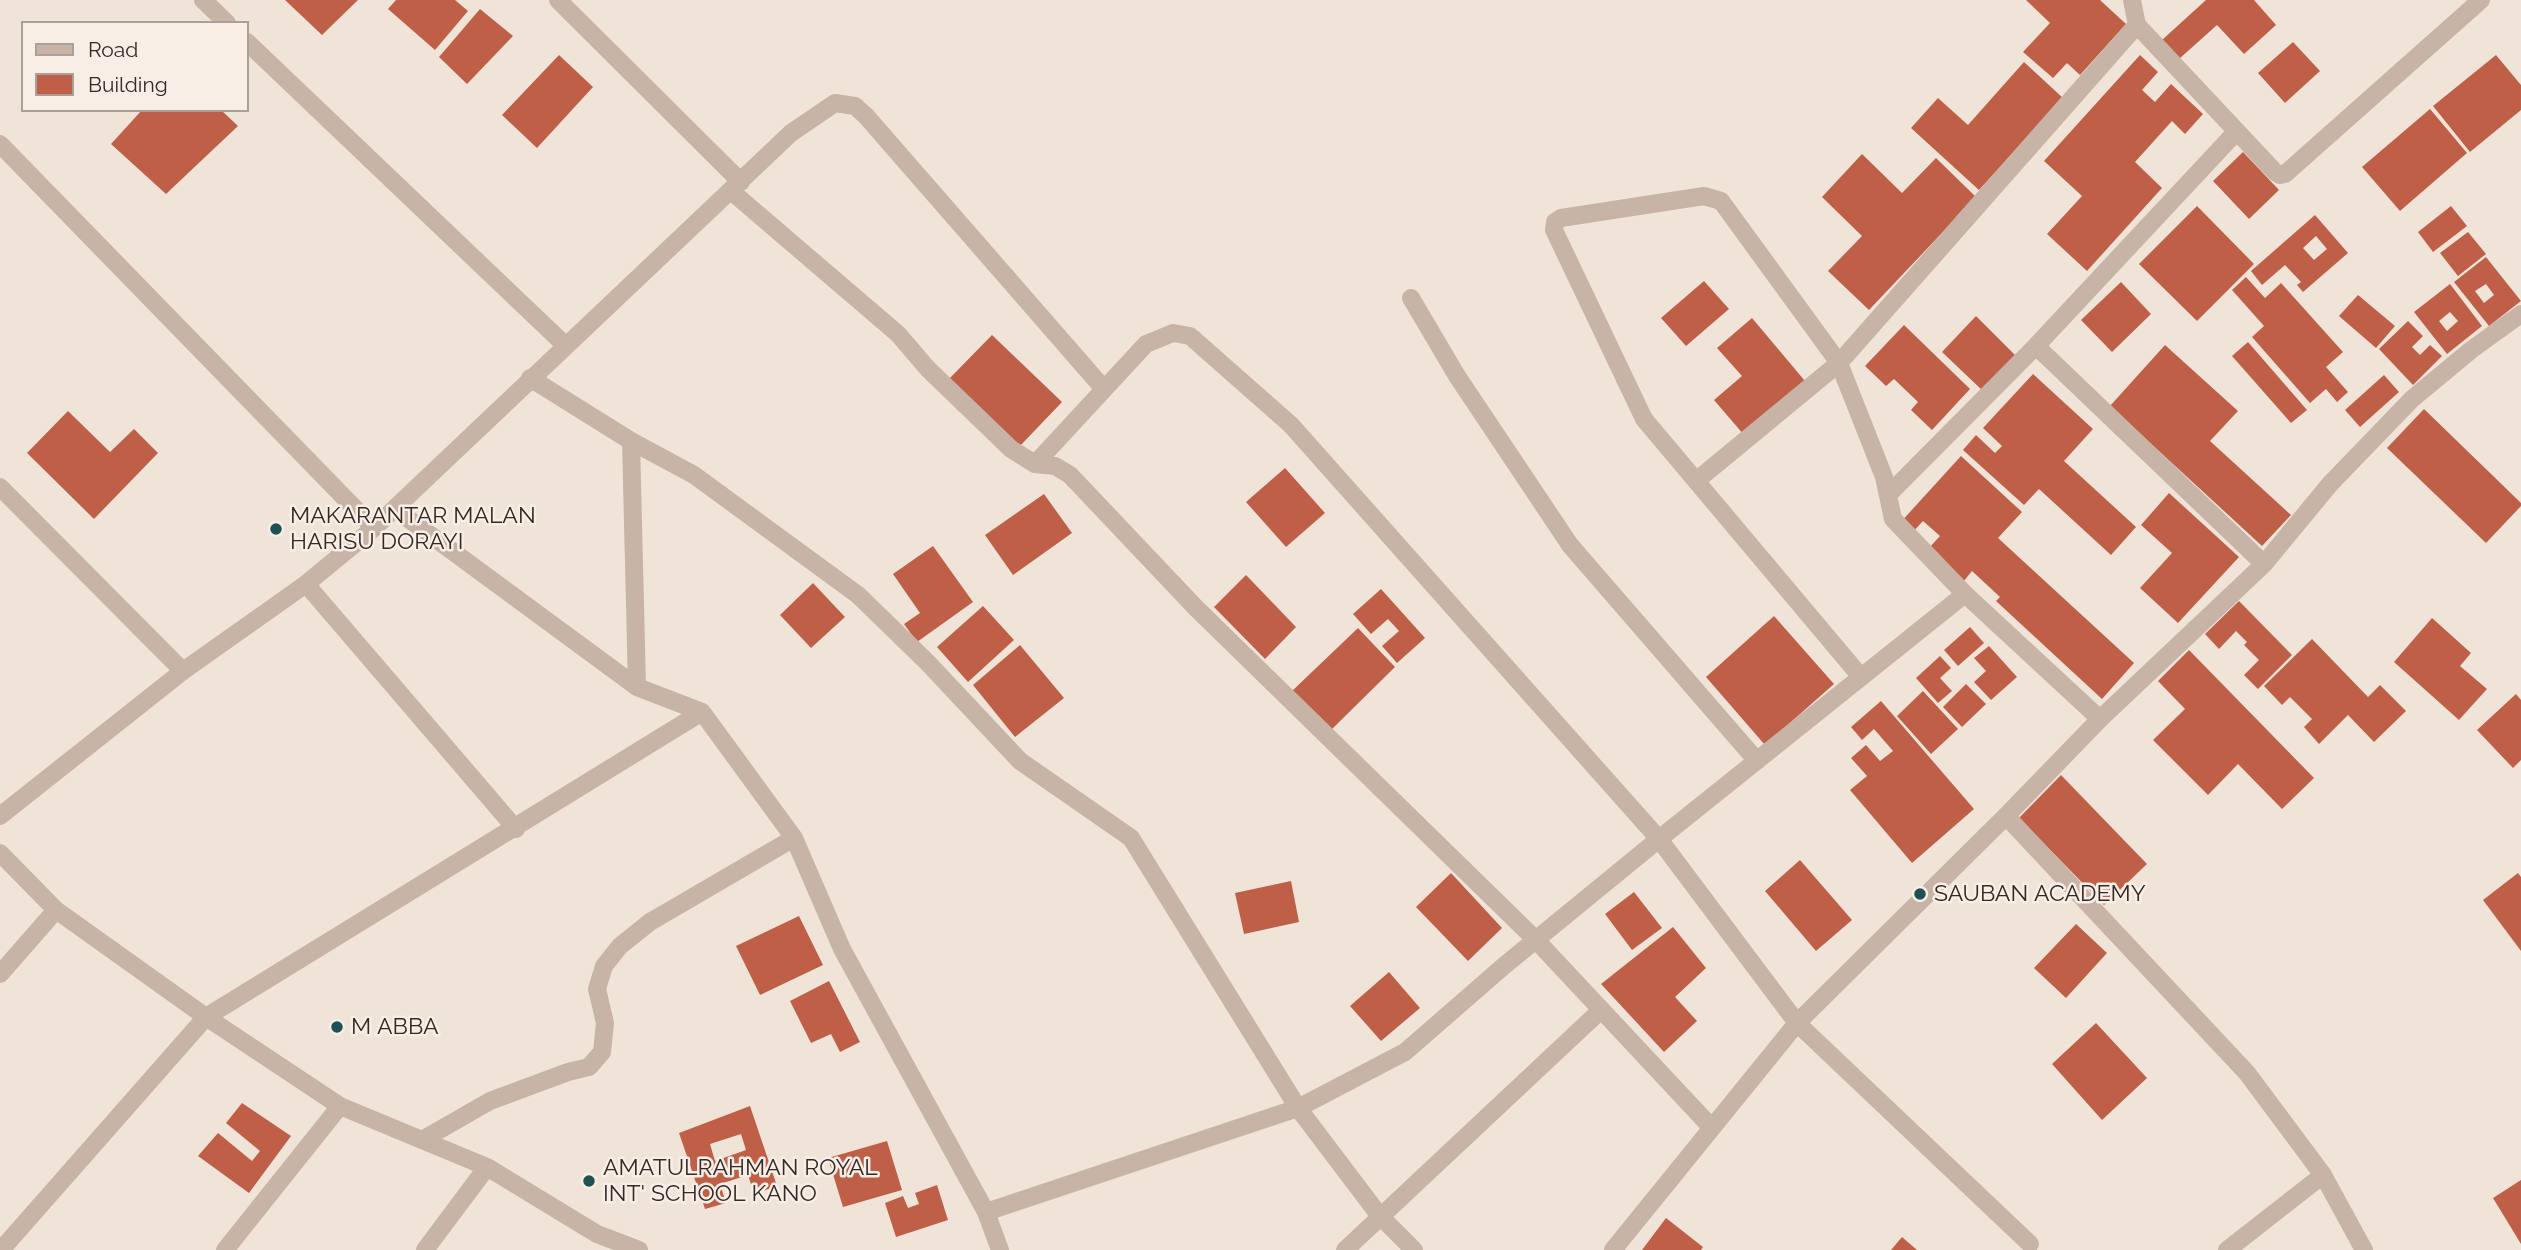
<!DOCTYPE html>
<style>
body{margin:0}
#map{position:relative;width:2521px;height:1250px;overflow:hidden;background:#f0e4d9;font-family:Raleway,sans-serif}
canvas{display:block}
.legend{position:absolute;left:21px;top:21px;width:228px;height:91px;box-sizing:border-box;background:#f8eee5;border:2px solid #a9a099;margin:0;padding:9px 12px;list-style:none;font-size:21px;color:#332a27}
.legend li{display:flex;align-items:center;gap:14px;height:35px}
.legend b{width:35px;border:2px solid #a9a099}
</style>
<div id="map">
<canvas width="2521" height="1250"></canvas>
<ul class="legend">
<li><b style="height:9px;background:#c7b4a6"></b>Road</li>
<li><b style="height:19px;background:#bf5f48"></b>Building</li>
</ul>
</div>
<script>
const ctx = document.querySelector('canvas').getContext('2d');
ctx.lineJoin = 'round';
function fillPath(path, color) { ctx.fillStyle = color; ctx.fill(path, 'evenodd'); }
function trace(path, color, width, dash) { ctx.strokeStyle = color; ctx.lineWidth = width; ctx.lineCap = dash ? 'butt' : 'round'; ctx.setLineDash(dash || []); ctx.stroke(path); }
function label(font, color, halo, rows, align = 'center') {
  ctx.font = font + ' Raleway,sans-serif'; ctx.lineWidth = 5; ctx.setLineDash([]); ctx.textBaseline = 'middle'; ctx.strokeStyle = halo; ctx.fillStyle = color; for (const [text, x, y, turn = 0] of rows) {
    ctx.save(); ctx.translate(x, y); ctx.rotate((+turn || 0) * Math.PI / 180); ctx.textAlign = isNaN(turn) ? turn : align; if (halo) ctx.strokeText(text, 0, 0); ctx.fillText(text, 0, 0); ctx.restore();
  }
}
const building = new Path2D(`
 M 285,0 L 358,0 L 322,35 Z
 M 396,0 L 455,0 L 468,11 L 435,50 L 388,9 Z
 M 2026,0 L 2100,0 L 2126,24 L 2080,75 L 2067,63 L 2053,78 L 2023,52 L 2050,23 Z
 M 2206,0 L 2254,0 L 2276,25 L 2244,54 L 2217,25 L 2179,59 L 2162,40 Z
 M 480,9 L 513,36 L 467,84 L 439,57 Z
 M 2293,42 L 2320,71 L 2285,103 L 2258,73 Z
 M 559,55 L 593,87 L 537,148 L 502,115 Z
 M 2140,55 L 2158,72 L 2142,90 L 2155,102 L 2171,84 L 2203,114 L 2185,134 L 2172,121 L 2135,162 L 2162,188 L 2087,271 L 2047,234 L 2082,196 L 2044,161 Z
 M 2496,55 L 2521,85 L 2521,110 L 2470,152 L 2433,106 Z
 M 2024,62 L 2063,98 L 1979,190 L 1911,128 L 1938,98 L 1968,125 Z
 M 2430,109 L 2467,153 L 2400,211 L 2362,167 Z
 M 142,110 L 221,110 L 238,126 L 166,194 L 111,144 Z
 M 2243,152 L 2279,190 L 2249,219 L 2213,181 Z
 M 1862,154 L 1902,193 L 1936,158 L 1976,197 L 1869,310 L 1828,271 L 1862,236 L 1822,197 Z
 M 2197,206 L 2254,264 L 2197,321 L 2139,264 Z
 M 2451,206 L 2467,226 L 2433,252 L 2418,232 Z
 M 2315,215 L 2348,253 L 2303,292 L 2297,285 L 2301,282 L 2285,265 L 2262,285 L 2251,271 ZM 2316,236 L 2327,249 L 2314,260 L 2303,248 Z
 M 2468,232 L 2486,254 L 2458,276 L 2440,253 Z
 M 2486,257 L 2521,301 L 2489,326 L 2454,282 ZM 2486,284 L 2494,295 L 2484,303 L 2475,291 Z
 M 2246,277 L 2265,298 L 2281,283 L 2343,352 L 2326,367 L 2348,392 L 2337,402 L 2326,389 L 2310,403 L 2252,337 L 2264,326 L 2232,290 Z
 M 1704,281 L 1729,309 L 1686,346 L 1661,318 Z
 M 2121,282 L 2151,314 L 2112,352 L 2081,320 Z
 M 2450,284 L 2482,326 L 2447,354 L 2414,312 ZM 2450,312 L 2458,321 L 2447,331 L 2439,321 Z
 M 2358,295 L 2395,326 L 2376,348 L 2339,316 Z
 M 1976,316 L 2016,356 L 1983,391 L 1942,352 Z
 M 1752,318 L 1805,381 L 1744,435 L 1714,400 L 1742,376 L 1717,348 Z
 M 2408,321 L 2423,336 L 2412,347 L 2420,355 L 2430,345 L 2442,356 L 2413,385 L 2379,349 Z
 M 1904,325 L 1970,389 L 1932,430 L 1911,410 L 1918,402 L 1894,379 L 1886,386 L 1865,366 Z
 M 992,335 L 1062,402 L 1019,447 L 948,380 Z
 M 2248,342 L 2307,410 L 2291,423 L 2232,356 Z
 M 2165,345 L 2238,411 L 2210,441 L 2291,515 L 2262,546 L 2110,406 Z
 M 2033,374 L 2093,429 L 2064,461 L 2136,527 L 2111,555 L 2039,489 L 2024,505 L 1963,450 L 1976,435 L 1995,453 L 2002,446 L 1983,428 Z
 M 2384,375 L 2399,392 L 2360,427 L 2345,410 Z
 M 2424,409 L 2521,503 L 2521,506 L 2486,543 L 2387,448 Z
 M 68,411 L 110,452 L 134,429 L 158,453 L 94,519 L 27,453 Z
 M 1961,456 L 2022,512 L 1998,538 L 2134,663 L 2102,699 L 1996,601 L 2000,597 L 1972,571 L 1963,582 L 1928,549 L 1940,536 L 1923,521 L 1911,534 L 1899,524 Z
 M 1285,468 L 1325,513 L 1286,547 L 1246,502 Z
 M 2169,493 L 2239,557 L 2178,623 L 2140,588 L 2172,553 L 2141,525 Z
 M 1044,494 L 1072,533 L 1013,575 L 985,535 Z
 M 933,546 L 973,602 L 917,642 L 904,624 L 920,613 L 893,574 Z
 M 1246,575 L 1296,627 L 1265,659 L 1214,607 Z
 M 813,583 L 845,617 L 811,648 L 780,615 Z
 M 1381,589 L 1425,638 L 1397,663 L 1382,646 L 1399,631 L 1388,619 L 1371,634 L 1353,614 Z
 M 2239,601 L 2292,655 L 2258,689 L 2244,675 L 2259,660 L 2244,645 L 2247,642 L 2236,631 L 2219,649 L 2205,634 Z
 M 983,606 L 1014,640 L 968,682 L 937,647 Z
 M 1774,616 L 1834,684 L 1765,745 L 1706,677 Z
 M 2432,618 L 2471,653 L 2460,666 L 2487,689 L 2459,720 L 2394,662 Z
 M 1970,627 L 1984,643 L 1958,666 L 1944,650 Z
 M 1358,628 L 1395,667 L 1329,732 L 1291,692 Z
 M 2312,639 L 2368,697 L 2380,685 L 2406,711 L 2374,742 L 2348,715 L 2319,744 L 2304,727 L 2312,719 L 2290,697 L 2282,705 L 2264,686 Z
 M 1020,645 L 1064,698 L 1015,737 L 973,685 Z
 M 1989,646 L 2017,677 L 1991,700 L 1974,682 L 1986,671 L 1974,658 Z
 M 2189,650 L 2314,778 L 2282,809 L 2238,764 L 2208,795 L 2153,740 L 2185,709 L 2158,681 Z
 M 1940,656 L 1951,668 L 1940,678 L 1952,691 L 1938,703 L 1916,678 Z
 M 1966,684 L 1986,704 L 1962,727 L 1943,707 Z
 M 1923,691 L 1958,729 L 1931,754 L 1897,716 Z
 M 2516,694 L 2521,700 L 2521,760 L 2513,768 L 2477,730 Z
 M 1881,701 L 1974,809 L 1912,863 L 1850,790 L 1867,776 L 1851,758 L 1866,745 L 1880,761 L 1893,751 L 1874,729 L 1862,740 L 1851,727 Z
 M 2061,775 L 2147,864 L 2104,905 L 2019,818 Z
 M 1800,860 L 1852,920 L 1816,951 L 1765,891 Z
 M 1451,873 L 1502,928 L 1468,961 L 1416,907 Z
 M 2518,873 L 2521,877 L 2521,951 L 2483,900 Z
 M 1291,881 L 1299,922 L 1244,934 L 1235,893 Z
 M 1634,892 L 1662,928 L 1632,950 L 1605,914 Z
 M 799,916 L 823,965 L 760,995 L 736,946 Z
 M 2076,924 L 2107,953 L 2066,998 L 2034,968 Z
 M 1673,927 L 1706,968 L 1675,997 L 1697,1021 L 1664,1052 L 1601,984 Z
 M 1389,972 L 1420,1008 L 1381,1041 L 1350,1006 Z
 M 829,981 L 860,1042 L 840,1052 L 831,1034 L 811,1043 L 790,1001 Z
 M 2096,1023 L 2147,1078 L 2102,1120 L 2052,1064 Z
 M 242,1103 L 291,1136 L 249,1193 L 198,1156 L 218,1133 L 252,1161 L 260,1151 L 226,1123 Z
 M 750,1106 L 777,1186 L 754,1194 L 748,1175 L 720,1184 L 726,1203 L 705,1209 L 679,1133 ZM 741,1134 L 746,1150 L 715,1161 L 710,1144 Z
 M 887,1141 L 902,1190 L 843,1207 L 828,1158 Z
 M 2521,1180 L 2521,1244 L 2493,1198 Z
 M 937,1185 L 948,1220 L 896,1237 L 885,1203 L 903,1196 L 908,1208 L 919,1204 L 915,1193 Z
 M 1666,1218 L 1703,1247 L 1701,1250 L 1642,1250 Z
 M 1902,1237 L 1917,1250 L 1891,1250 Z`);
const street = new Path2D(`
 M 203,0 L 227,23
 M 558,0 L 741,182
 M 2132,0 L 2137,25 L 2275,172 L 2280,175 L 2285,174 L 2481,0
 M 247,42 L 566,346
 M 0,144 L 374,528
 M 731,191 L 898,334 L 928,369 L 1011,449 L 1035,464 L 1055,466 L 1070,475 L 1196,608 L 1536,940 L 1712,1128
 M 1411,298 L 1457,376 L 1570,545 L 1757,761
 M 2036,346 L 2264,564
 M 530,378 L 631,441 L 694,475 L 858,595 L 928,663 L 1020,761 L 1131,838 L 1298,1108 L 1379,1215 L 1414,1250
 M 631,441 L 637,687
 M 1035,464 L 1146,344 L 1173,333 L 1190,336 L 1291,425 L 1659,839 L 1797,1023 L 2030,1244
 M 1696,481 L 1839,363 L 2137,25
 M 0,487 L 183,671
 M 1888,495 L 2036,346 L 2237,131
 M 306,584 L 516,829
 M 1861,677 L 1644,419 L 1554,230 L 1555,222 L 1561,218 L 1704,196 L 1721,201 L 1839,363 L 1884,477 L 1893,519 L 1965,594 L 2100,719
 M 702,712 L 794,838 L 842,949 L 986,1212 L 1000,1250
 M 0,816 L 183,671 L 306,584 L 374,528 L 791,133 L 835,103 L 855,106 L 866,116 L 1104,389
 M 2006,816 L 2247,1073 L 2323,1175 L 2364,1250
 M 0,853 L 56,910 L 206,1017 L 702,712 L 637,687 L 395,509
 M 0,974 L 56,910
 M 422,1140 L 490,1101 L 568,1072 L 589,1067 L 602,1052 L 605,1023 L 597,989 L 604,966 L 620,946 L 650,922 L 794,838
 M 986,1212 L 1298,1108 L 1405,1052 L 1505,965 L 1659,839 L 1965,594
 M 1,1250 L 206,1017 L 340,1106 L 487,1167 L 597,1234 L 639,1250
 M 225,1250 L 340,1106
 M 425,1250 L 487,1167
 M 1345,1250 L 1601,1010
 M 1613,1250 L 1797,1023 L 2006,816 L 2100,719 L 2264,564 L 2330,484 L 2412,399 L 2471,350 L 2521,314
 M 2227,1250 L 2323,1175`);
const markers = [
 [276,529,7,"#1f5152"],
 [1920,894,7,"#1f5152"],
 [337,1027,7,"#1f5152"],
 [589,1181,7,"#1f5152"]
];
const poiNames = [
 ["MAKARANTAR MALAN",290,516],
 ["HARISU DORAYI",290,542],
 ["SAUBAN ACADEMY",1934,894],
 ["M ABBA",351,1027],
 ["AMATULRAHMAN ROYAL",603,1168],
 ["INT' SCHOOL KANO",603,1194]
];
fillPath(building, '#bf5f48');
trace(street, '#c7b4a6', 18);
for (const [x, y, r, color] of markers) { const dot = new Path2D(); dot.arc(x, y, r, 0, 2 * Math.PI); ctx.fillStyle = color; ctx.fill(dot); trace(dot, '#f8eee5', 2.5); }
label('23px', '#332a27', '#f8eee5', poiNames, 'left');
</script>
